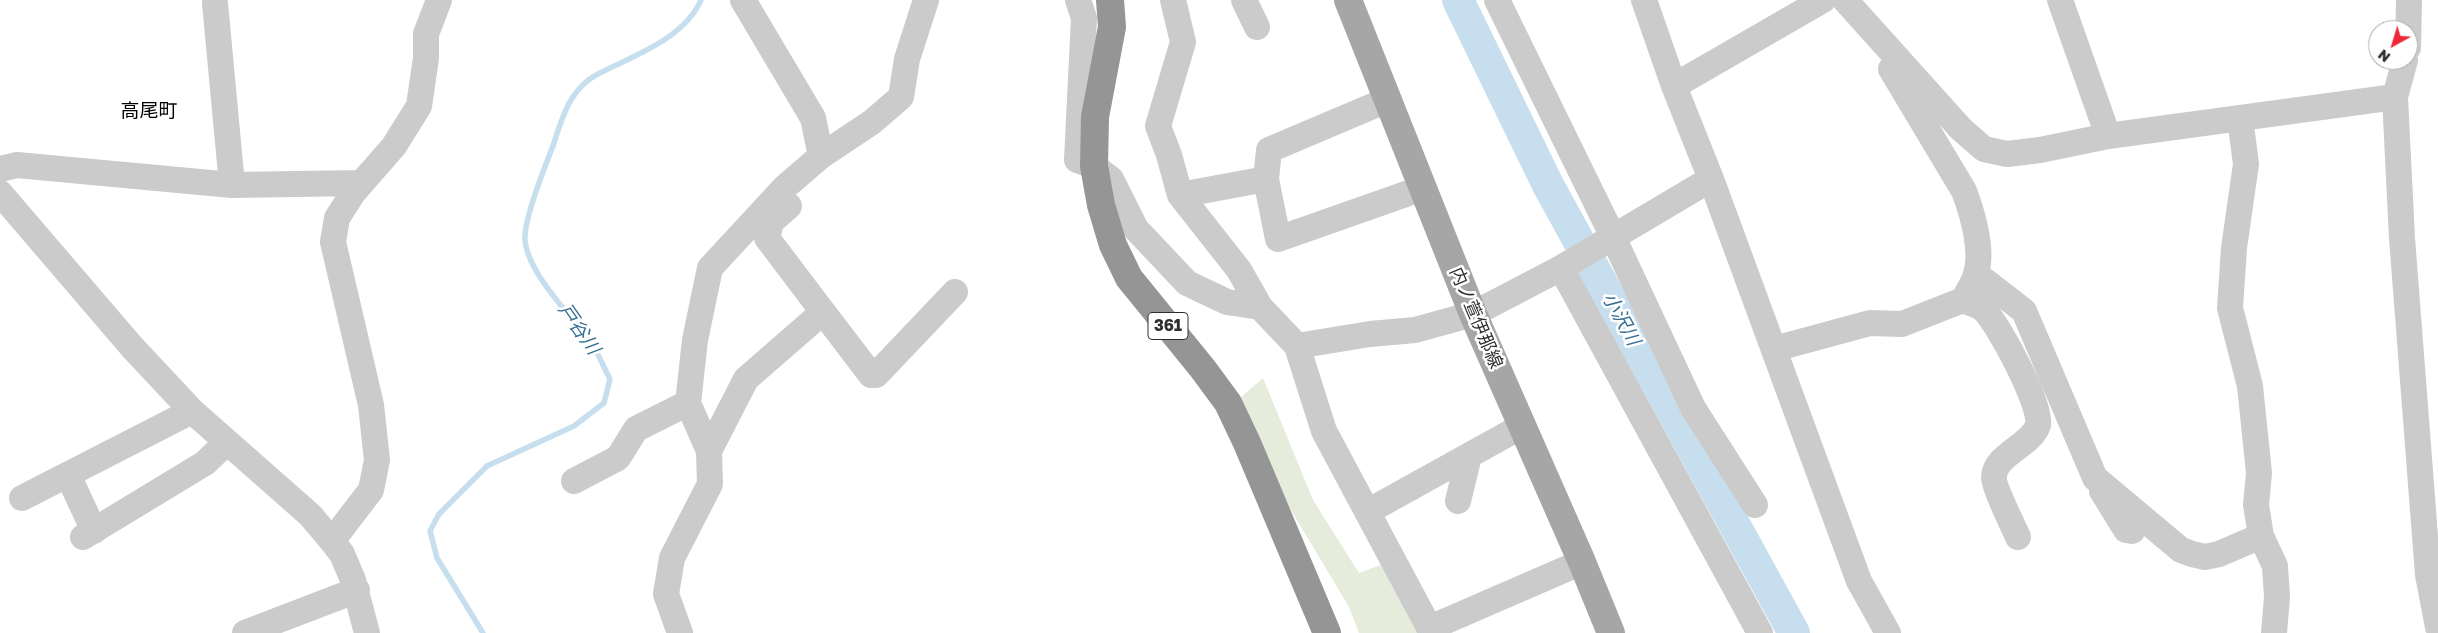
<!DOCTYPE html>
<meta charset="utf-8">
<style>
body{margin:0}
#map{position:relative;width:2438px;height:633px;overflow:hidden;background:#fff;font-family:"Golos Text",sans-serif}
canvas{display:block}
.north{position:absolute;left:2368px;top:20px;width:50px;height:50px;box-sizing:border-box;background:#fff;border:1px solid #ababab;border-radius:50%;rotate:219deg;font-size:14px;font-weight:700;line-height:20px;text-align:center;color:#2e2e2e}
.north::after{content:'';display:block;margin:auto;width:18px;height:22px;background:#ed2839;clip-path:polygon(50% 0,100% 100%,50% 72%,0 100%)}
</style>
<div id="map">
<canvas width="2438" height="633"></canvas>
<div class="north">N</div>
</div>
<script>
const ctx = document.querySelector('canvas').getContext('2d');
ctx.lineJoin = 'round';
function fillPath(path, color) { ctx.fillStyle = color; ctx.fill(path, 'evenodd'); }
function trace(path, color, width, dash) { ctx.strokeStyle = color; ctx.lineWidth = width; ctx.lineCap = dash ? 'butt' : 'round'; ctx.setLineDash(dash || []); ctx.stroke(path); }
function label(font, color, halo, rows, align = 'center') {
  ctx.font = font + ' "Golos Text","Noto Sans JP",sans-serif'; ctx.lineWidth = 5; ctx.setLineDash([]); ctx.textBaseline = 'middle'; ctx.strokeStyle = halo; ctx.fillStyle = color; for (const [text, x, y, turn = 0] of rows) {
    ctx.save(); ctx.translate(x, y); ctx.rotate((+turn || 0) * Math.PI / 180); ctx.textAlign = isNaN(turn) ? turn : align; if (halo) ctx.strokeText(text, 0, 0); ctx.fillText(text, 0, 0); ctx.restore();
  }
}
const green = new Path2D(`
 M 1263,378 L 1313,500 L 1359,573 L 1386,563 L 1427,633 L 1359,633 L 1349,607 L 1261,460 L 1240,398 Z`);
const stream = new Path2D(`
 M 483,633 L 437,558 L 430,531 L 439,514 L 487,466 L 574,426 L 604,403 L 610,379 C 605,370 601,360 596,351 C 577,320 528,276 525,240 C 523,221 545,166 553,146 C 562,118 570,88 598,74 C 633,56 684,39 701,0`);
const river = new Path2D(`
 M 1458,0 L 1548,185 L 1794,633`);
const minor = new Path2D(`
 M 743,0 L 813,118 L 821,156
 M 1078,0 L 1084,18 L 1077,160 L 1094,166 L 1111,179 L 1136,229 L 1187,283 L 1227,302 L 1260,307 L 1297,346 L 1370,334 L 1415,330 L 1473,314 L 1561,268 L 1711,179
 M 1173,0 L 1183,42 L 1158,126 L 1169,155 L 1180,195 L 1239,270 L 1260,307
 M 1244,0 L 1257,27
 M 1497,0 L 1613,237 L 1693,408 L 1755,505
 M 1644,0 L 1674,86 L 1711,179 L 1859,581 L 1888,633
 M 1845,0 L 1961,129 L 1984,149 L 2007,154 L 2040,150 L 2108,136 L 2395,97
 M 2060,0 L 2108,136
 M 215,3 L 232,185
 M 2408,48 L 2409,0
 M 2405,60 L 2395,97 L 2402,238 L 2428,575 L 2438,627
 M 1891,69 L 1964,191 C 1973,215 1984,253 1975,277 C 1973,283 1969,289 1966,295
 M 1674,86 L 1823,0
 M 2240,118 L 2246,164 L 2234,248 L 2230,308 L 2250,386 L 2259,473 L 2256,505 L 2261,536 L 2275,566 L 2277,597 L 2274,633
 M 0,169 L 17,165 L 232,185 L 361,183
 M 1266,179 L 1269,150 L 1387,100
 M 0,193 L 132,347 L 192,411 L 310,515 L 332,541 L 342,554 L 353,580 L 367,633
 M 1180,195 L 1266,179 L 1278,239 L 1423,188
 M 1561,268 L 1760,633
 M 1970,303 L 1984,280 L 2024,311 L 2095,478 L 2181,550 L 2192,554 L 2205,557 L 2219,554 L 2261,536
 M 823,312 L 871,375 L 876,375 L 955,292
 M 1297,346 L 1324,431 L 1432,633
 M 1774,349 L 1870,323 L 1902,324 L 1963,300 C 1969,303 1978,305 1983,309 C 1998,322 2043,408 2038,425 C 2031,446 1995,454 1994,477 C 1993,485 2013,526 2018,537
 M 709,451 L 746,379 L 823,312 L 767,238 L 771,222 L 789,206
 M 68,475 L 94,531
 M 574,481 L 618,458 L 636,429 L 688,403
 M 2102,491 L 2126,530 L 2132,531
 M 22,498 L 192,411
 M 1458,501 L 1469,456
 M 1367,512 L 1522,426
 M 83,537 L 205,463 L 227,442
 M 332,541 L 371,490 L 377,460 L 371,405 L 333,242 L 337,218 L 353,193 L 394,146 L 419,106 L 426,58 L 426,34 L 439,0
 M 1430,628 L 1582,562
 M 245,633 L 357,590
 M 680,633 L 666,594 L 672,558 L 710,484 L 709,451 L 688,403 L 695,340 L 710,268 L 785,187 L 821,156 L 872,122 L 901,97 L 907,59 L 926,0`);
const major = new Path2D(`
 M 1348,0 L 1473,314 L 1582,562 L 1611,633`);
const highway = new Path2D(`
 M 1110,0 L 1112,27 L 1095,117 L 1094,166 L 1101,205 L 1113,245 L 1129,278 L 1203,369 L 1228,403 L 1247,443 L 1327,633`);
const shields = [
 [1168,326,40]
];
const shieldNames = [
 ["361",1168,326]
];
const streetNames = [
 ["内ノ萱伊那線",1476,318,67]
];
const neighbourhoodNames = [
 ["高尾町",149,111]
];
const waterNames = [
 ["小沢川",1621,319,61],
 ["戸谷川",579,329,55]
];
fillPath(green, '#e5ecdb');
trace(stream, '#c6deed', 5.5);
trace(river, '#c6deed', 32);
trace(minor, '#cbcbcb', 26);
trace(major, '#a6a6a6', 28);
trace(highway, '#959595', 28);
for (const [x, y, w] of shields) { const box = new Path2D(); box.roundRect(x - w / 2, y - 13.5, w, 27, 4); ctx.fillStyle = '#fff'; ctx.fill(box); trace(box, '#2e2e2e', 1); }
label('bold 16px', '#2e2e2e', null, shieldNames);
label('18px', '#2e2e2e', '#fff', streetNames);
label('19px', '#000', '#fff', neighbourhoodNames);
label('italic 19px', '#387194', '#fff', waterNames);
</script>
